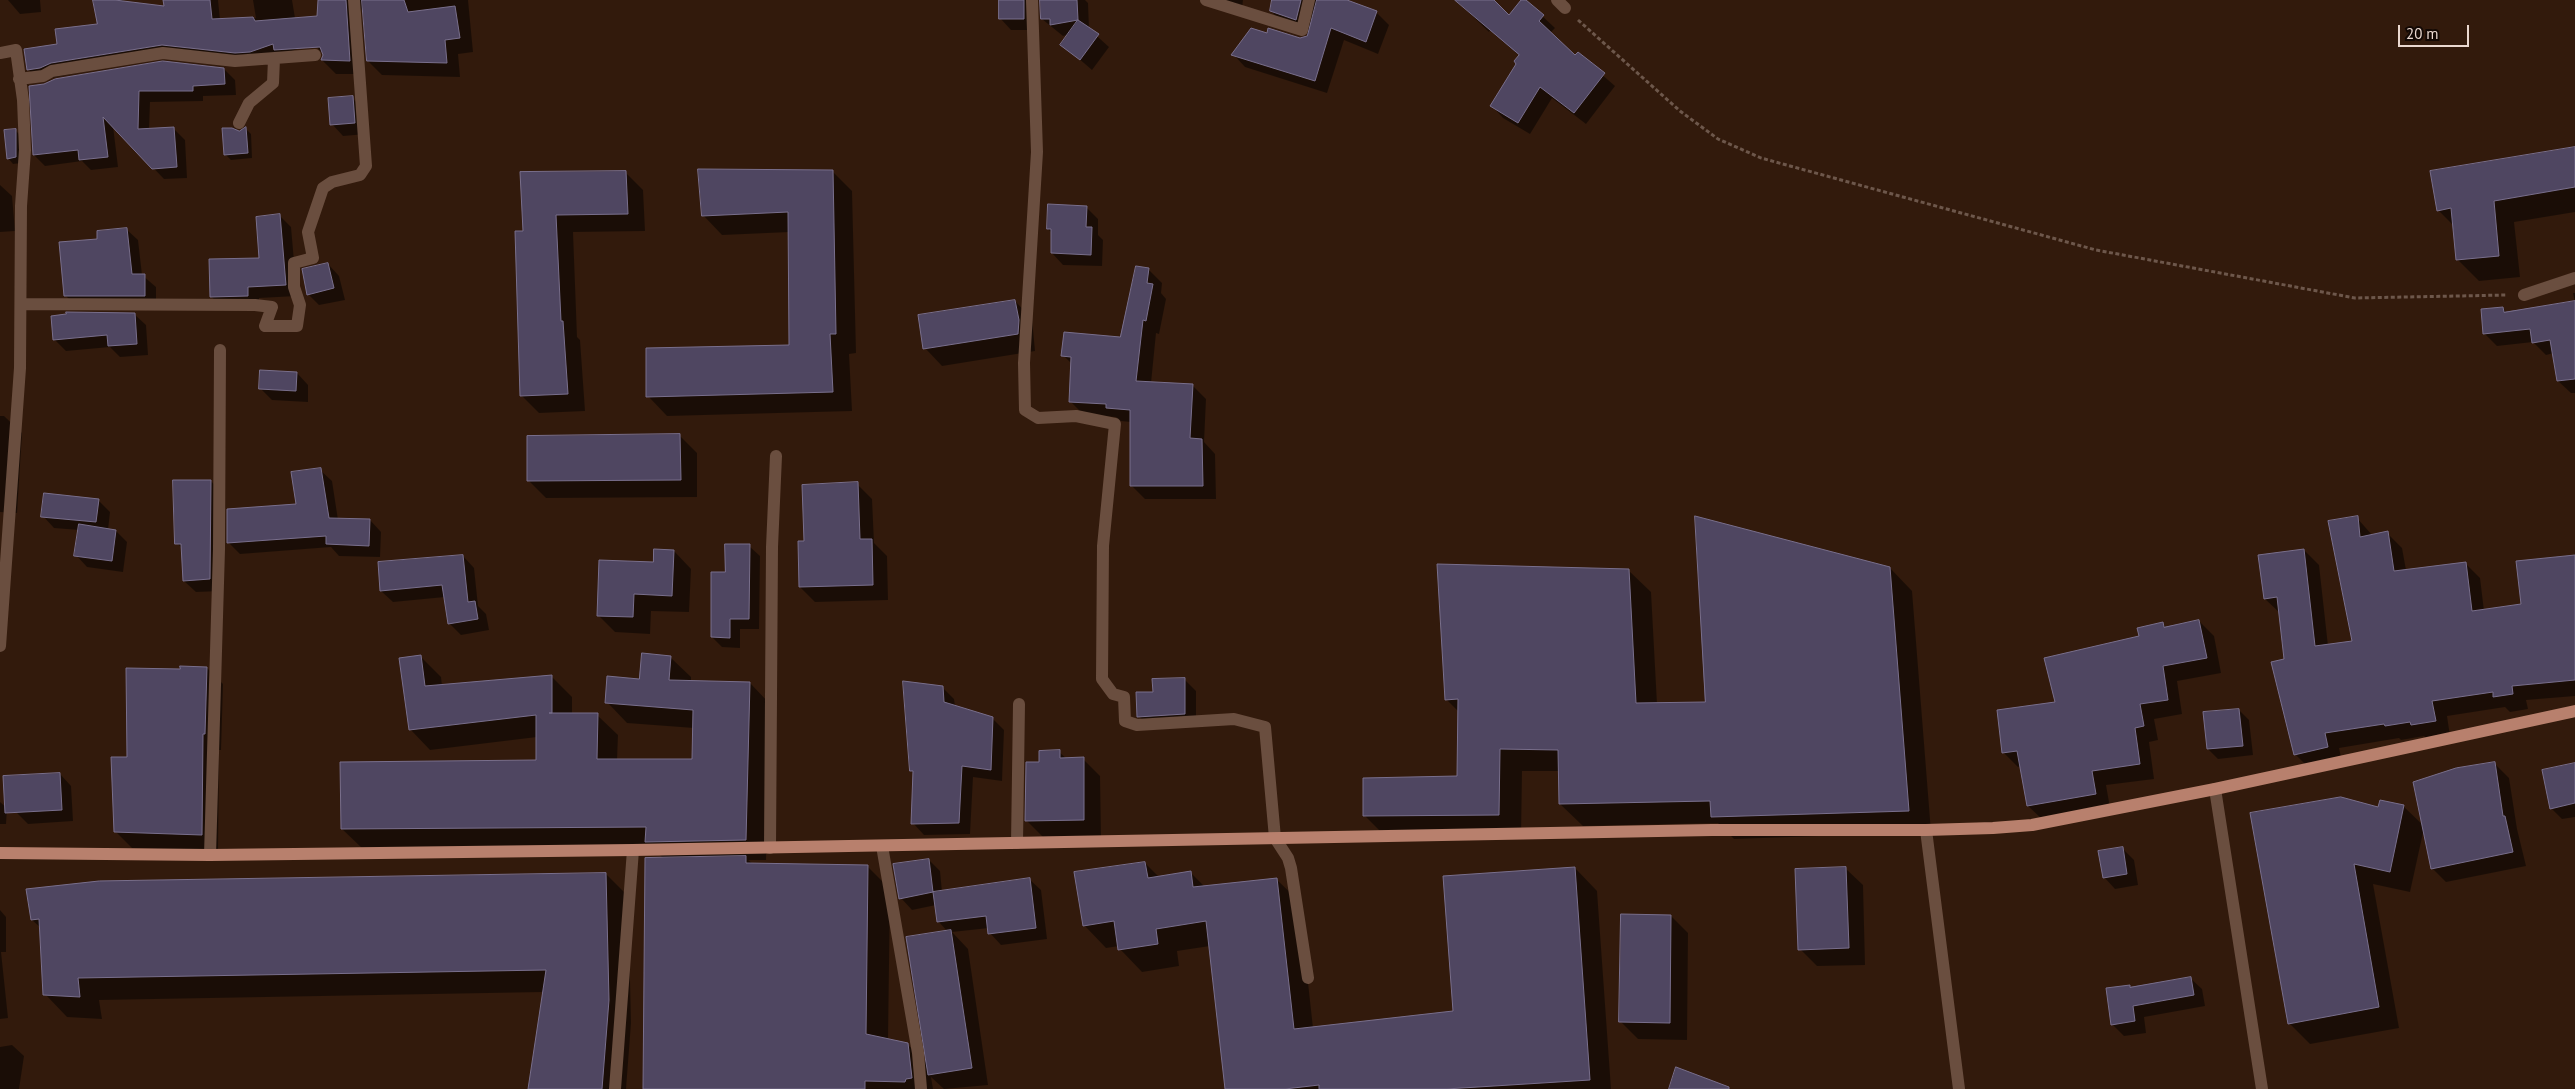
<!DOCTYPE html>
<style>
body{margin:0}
#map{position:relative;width:2575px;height:1089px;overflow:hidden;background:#321a0c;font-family:"PT Sans",sans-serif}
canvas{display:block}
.scale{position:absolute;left:2398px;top:25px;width:71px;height:22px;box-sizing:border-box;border:2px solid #ead8d0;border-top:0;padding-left:6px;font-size:15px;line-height:18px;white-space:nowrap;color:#ead8d0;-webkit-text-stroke:4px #120804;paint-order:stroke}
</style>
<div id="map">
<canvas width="2575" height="1089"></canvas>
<div class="scale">20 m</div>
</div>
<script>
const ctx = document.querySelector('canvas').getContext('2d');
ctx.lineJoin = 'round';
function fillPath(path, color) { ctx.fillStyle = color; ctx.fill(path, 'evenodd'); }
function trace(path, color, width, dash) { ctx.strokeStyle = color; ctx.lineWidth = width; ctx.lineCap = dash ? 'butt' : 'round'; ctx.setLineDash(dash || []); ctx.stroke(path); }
const shadow = new Path2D(`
 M 8,0 L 40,0 L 41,12 L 20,14 Z
 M 95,0 L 123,0 L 124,3 L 165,7 L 164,0 L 218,0 L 220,20 L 256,18 L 253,0 L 292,0 L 300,48 L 261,62 L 173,55 L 39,80 L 28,69 L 58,45 L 98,25 Z
 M 319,0 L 468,0 L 473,52 L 458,54 L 460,77 L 382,75 L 368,61 L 364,5 L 359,14 L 363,74 L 336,74 L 322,60 L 324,55 L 316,46 Z
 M 1000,0 L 1031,0 L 1035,30 L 1011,30 L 1000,18 Z
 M 1041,0 L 1085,0 L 1088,3 L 1089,29 L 1109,47 L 1092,70 L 1062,44 L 1069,34 L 1063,36 L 1042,19 Z
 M 1207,0 L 1243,0 L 1242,8 Z
 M 1273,0 L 1344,0 L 1377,13 L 1389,25 L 1378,54 L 1344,40 L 1327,93 L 1245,67 L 1233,54 L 1268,34 L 1300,39 L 1308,37 L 1311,32 L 1284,24 L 1271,11 Z
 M 1456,0 L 1492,0 L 1509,17 L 1525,0 L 1555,28 L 1550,33 L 1575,57 L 1578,54 L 1615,86 L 1586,124 L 1552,98 L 1530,134 L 1503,118 L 1492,106 L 1520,56 L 1490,30 L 1489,32 Z
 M 224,69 L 235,80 L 236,95 L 203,96 L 203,101 L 150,102 L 149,130 L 174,129 L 185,140 L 187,178 L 164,179 L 113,126 L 118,167 L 91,170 L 82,161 L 45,166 L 34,155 L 31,87 Z
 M 352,98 L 364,109 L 366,134 L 343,136 L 332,124 Z
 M 246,129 L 251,134 L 252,158 L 231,160 L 225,154 L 239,132 Z
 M 16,131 L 21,136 L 21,163 L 13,164 L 8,158 Z
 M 2575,148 L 2575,212 L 2514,222 L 2520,277 L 2479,281 L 2458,260 L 2454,226 L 2438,210 Z
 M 832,171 L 852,191 L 856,353 L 849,354 L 852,411 L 667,416 L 648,396 L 790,346 L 790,232 L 722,235 L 703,215 Z
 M 625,172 L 643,190 L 645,231 L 573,232 L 577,337 L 580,340 L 585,411 L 539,413 L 522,396 L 524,232 Z
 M 0,185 L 12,196 L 15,231 L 0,232 Z
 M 1086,207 L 1098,219 L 1098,235 L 1103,240 L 1102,266 L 1063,265 L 1052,253 L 1052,233 L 1048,229 Z
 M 280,216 L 291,227 L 297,296 L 259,298 L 259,307 L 222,308 L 211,296 L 260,259 Z
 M 126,229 L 138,240 L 142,275 L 156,287 L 156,307 L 77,307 L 66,296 L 99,240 Z
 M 328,264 L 339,276 L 345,300 L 319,305 L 308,294 Z
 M 1148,269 L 1162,283 L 1161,293 L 1166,299 L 1159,334 L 1156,333 L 1151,383 L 1193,386 L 1206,399 L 1204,442 L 1215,454 L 1216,499 L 1145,499 L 1131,485 L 1131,422 L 1121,421 L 1116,417 L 1084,415 L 1071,402 L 1072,364 L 1063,355 L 1121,339 Z
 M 2573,293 L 2575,293 L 2575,393 L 2571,393 L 2558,381 L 2554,353 L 2546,355 L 2533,342 L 2497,346 L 2484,333 L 2503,308 L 2507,313 L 2575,302 Z
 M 1015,301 L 1032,319 L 1035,351 L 942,366 L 925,348 Z
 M 134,314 L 146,325 L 148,355 L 120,357 L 110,347 L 66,351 L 54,339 Z
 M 297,373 L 308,385 L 308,402 L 272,400 L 261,389 Z
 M 0,416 L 4,416 L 22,433 L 17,513 L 0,512 Z
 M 680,436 L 697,453 L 697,497 L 546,498 L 529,481 Z
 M 320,470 L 332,481 L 338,520 L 370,520 L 381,532 L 380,557 L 339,556 L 331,547 L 240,554 L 228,542 L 298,505 Z
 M 211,481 L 222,493 L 221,591 L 196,592 L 184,581 L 183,549 L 177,543 Z
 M 857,484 L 872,499 L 874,543 L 887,556 L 888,600 L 815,602 L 800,587 L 805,542 Z
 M 98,500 L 110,512 L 108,530 L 116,531 L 127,542 L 123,572 L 87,567 L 76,555 L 79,530 L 54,528 L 43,516 Z
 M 2357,518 L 2373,536 L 2387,533 L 2402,548 L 2406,570 L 2465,563 L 2480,578 L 2484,611 L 2522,605 L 2575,557 L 2575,696 L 2526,700 L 2528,709 L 2510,712 L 2505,707 L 2447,716 L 2450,736 L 2427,739 L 2424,736 L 2401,740 L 2399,738 L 2339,748 L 2342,762 L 2310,769 L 2295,754 L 2280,613 L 2265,599 L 2304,550 L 2319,565 L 2328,646 L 2354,642 Z
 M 749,546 L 760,556 L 759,629 L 740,629 L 740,648 L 722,647 L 712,637 L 726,574 Z
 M 674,551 L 691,569 L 689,612 L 651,611 L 650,634 L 615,632 L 598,615 L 655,563 Z
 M 463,556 L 474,568 L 478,606 L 486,614 L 489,630 L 461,635 L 449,623 L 445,597 L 393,602 L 381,591 L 380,563 Z
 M 1890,568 L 1912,591 L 1931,832 L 1734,839 L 1718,823 L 1583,826 L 1560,804 L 1559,771 L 1522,771 L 1521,837 L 1387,838 L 1365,816 L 1459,777 L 1459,712 L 1446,699 L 1628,570 L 1651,592 L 1657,704 L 1706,703 Z
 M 2199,621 L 2214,636 L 2221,673 L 2177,681 L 2182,714 L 2154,719 L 2158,740 L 2149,742 L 2154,779 L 2106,785 L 2110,808 L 2043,820 L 2028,806 L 2021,766 L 2018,767 L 2003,752 L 2056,703 L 2141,637 L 2163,624 L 2167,628 Z
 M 420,656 L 441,677 L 442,686 L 551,676 L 572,697 L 572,715 L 597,715 L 618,735 L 617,760 L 693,760 L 694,728 L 627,723 L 607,702 L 670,657 L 691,677 L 691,682 L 750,683 L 770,704 L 766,860 L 748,860 L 753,864 L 867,866 L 890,889 L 888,1040 L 907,1044 L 928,1064 L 948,932 L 938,921 L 936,905 L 912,910 L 901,898 L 929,860 L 940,871 L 942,892 L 1029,879 L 1041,890 L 1047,939 L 1001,945 L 990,933 L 989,928 L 952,932 L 968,949 L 988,1085 L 944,1089 L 931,1077 L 933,1089 L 644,1089 L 664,859 L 652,847 L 363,849 L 342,829 L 537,761 L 537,737 L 430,750 L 410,729 Z
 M 207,668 L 223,684 L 221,750 L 219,750 L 218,851 L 132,848 L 115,831 L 128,758 L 182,670 Z
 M 1184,679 L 1196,691 L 1196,725 L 1150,728 L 1139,716 Z
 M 942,687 L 954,699 L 955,706 L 992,718 L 1004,730 L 1002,781 L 973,777 L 970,834 L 924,835 L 913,823 L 914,774 L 911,771 Z
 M 2239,710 L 2249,720 L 2253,755 L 2218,759 L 2208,749 Z
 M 1059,752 L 1067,759 L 1083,759 L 1100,776 L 1101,837 L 1044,838 L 1027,821 L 1040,763 Z
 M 2495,764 L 2509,778 L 2517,829 L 2526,866 L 2446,882 L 2432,868 L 2424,828 L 2410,892 L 2373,884 L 2399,1028 L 2310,1044 L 2289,1023 L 2252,814 L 2403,806 L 2424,826 Z
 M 2575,764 L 2575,817 L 2562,819 L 2551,808 Z
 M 60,774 L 71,786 L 73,821 L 28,824 L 5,801 Z
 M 0,802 L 7,808 L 6,824 L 0,824 Z
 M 2122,848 L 2134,860 L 2138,885 L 2115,889 L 2104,877 Z
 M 1145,863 L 1159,877 L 1190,872 L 1205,887 L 1276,879 L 1299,901 L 1313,1028 L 1454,1012 L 1575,868 L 1597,891 L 1611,1089 L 1226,1089 L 1210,946 L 1177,951 L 1179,966 L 1142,972 L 1120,949 L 1119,946 L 1106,948 L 1084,925 Z
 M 1845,868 L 1863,885 L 1865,965 L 1817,966 L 1800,949 Z
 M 606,874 L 628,896 L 631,1023 L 626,1089 L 530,1089 L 544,992 L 99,1000 L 102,1019 L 67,1017 L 45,994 L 41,928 L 32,920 L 28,890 Z
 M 0,910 L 6,917 L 6,952 L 1,952 L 8,1018 L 0,1019 Z
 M 1671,916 L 1688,933 L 1687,1040 L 1638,1039 L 1621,1022 Z
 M 2190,978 L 2202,989 L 2205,1006 L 2144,1017 L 2146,1033 L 2124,1036 L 2112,1024 L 2129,986 L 2131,988 Z
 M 12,1045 L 24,1056 L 19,1089 L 0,1089 L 0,1047 Z`);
const building = new Path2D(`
 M 93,0 L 115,0 L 164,6 L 163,0 L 210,0 L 212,19 L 253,17 L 255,21 L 317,16 L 318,0 L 346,0 L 350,61 L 321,60 L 323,55 L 320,47 L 274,50 L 273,44 L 250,52 L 235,53 L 162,45 L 51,63 L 40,68 L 27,70 L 24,49 L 57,44 L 55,29 L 97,24 Z
 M 362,0 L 404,0 L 408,12 L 455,6 L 460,38 L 445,40 L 447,63 L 367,61 Z
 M 999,0 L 1024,0 L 1024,19 L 999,19 Z
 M 1040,0 L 1077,0 L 1078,20 L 1050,25 L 1050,19 L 1041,19 Z
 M 1272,0 L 1301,0 L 1296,20 L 1270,11 Z
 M 1317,0 L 1347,0 L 1377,11 L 1366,42 L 1331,28 L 1315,81 L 1231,55 L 1251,28 L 1267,33 L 1268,28 L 1300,38 L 1307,36 Z
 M 1455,0 L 1494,0 L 1509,15 L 1521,0 L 1526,0 L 1544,15 L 1539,21 L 1575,55 L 1578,52 L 1605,73 L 1574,113 L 1540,87 L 1518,123 L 1490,106 L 1516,64 L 1514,61 L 1519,55 Z
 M 1078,20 L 1099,34 L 1080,60 L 1060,45 Z
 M 163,61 L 224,68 L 225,84 L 193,86 L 193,91 L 139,91 L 138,129 L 174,127 L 177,167 L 152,169 L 103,117 L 108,157 L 79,160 L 78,150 L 33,155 L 29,86 L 44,84 L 55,79 Z
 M 353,96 L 355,123 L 330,125 L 328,98 Z
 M 246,127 L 248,153 L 224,155 L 222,128 L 232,128 L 239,131 Z
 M 16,129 L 16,157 L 7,159 L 4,130 Z
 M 2575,147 L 2575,187 L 2494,201 L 2499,256 L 2456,260 L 2451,208 L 2437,211 L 2430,171 Z
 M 698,169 L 833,170 L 836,334 L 830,334 L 833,392 L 646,397 L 646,348 L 789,345 L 788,212 L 702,216 Z
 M 626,171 L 628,214 L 556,215 L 561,321 L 563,321 L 568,394 L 520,396 L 515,231 L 523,231 L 520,172 Z
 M 1048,204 L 1087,206 L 1086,227 L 1092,227 L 1091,255 L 1051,253 L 1051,229 L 1047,229 Z
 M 280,214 L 286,285 L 248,287 L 248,296 L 210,297 L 209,259 L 259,258 L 256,217 Z
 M 127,228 L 132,274 L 145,274 L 145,296 L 64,296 L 59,242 L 97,239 L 97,231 Z
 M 328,263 L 334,288 L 307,295 L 302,269 Z
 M 1136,266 L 1149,268 L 1147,283 L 1153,284 L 1146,321 L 1143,320 L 1136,381 L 1193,384 L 1190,438 L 1202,439 L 1203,486 L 1130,486 L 1130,410 L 1106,408 L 1106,404 L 1069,402 L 1071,357 L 1061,356 L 1064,332 L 1120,337 Z
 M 1015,300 L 1019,320 L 1018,334 L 923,349 L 918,315 Z
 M 2575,301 L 2575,379 L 2557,381 L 2550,340 L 2532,343 L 2530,329 L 2483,334 L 2481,309 L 2503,307 L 2504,312 Z
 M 66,312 L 135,313 L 137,344 L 108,346 L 107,335 L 53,340 L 51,316 L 66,314 Z
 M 260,370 L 297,372 L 296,391 L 259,389 Z
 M 680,434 L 681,480 L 527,481 L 527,436 Z
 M 321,468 L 329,518 L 370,519 L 369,546 L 326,544 L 326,536 L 227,543 L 227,509 L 296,504 L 291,472 Z
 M 173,480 L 211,480 L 210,579 L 183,581 L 181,544 L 175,544 Z
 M 858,482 L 860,539 L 872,539 L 873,585 L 799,587 L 798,541 L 804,541 L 802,485 Z
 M 44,493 L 99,499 L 96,522 L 41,517 Z
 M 1695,516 L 1890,567 L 1909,811 L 1711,817 L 1710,801 L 1559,804 L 1558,750 L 1500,749 L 1499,815 L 1363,816 L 1363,778 L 1457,776 L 1458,699 L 1445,700 L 1437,564 L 1629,569 L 1636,703 L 1705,702 Z
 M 2358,516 L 2360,537 L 2388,531 L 2394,571 L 2466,562 L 2472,611 L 2521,604 L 2516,561 L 2575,555 L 2575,680 L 2512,686 L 2513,694 L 2493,697 L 2493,692 L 2432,701 L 2436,721 L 2411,725 L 2410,722 L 2385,726 L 2384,724 L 2325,733 L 2328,747 L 2294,755 L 2271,662 L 2284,659 L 2277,597 L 2264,599 L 2258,555 L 2304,549 L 2315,646 L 2352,641 L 2328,521 Z
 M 79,524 L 116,530 L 112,561 L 74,556 Z
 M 725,544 L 750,544 L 749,619 L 730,619 L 730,638 L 711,637 L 711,572 L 725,572 Z
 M 654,549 L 674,550 L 672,596 L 634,594 L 633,617 L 597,616 L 599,560 L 653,562 Z
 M 463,555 L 468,602 L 475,601 L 478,619 L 448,624 L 442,585 L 380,591 L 378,562 Z
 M 2199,620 L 2207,658 L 2163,666 L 2168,700 L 2140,704 L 2144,726 L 2135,728 L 2140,764 L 2092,771 L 2096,794 L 2027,806 L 2017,751 L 2002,753 L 1997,710 L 2055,702 L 2044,658 L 2139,636 L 2137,628 L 2163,622 L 2164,627 Z
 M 642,653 L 671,656 L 669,680 L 750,682 L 746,840 L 645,842 L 646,827 L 341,829 L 340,762 L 536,760 L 536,715 L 409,730 L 399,658 L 421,655 L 425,686 L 552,675 L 552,713 L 549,713 L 598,713 L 597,759 L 692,759 L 693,710 L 605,703 L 607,676 L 639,679 Z
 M 180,666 L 207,667 L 205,734 L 203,734 L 202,835 L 114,832 L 111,757 L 127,757 L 126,668 L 180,669 Z
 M 1185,678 L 1185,714 L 1137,717 L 1136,692 L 1153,692 L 1152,679 Z
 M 903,681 L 943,686 L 944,702 L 993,717 L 991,770 L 962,766 L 959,823 L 911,824 L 913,771 L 910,771 Z
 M 2239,709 L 2243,746 L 2207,749 L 2203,712 Z
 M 1060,750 L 1060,758 L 1084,757 L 1084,820 L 1025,821 L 1026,762 L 1039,762 L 1039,751 Z
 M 2495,762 L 2503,816 L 2505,816 L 2513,852 L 2431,869 L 2413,782 L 2456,768 Z
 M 2575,763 L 2575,803 L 2550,809 L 2542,770 Z
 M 60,773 L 62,810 L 5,813 L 3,776 Z
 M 2341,797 L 2378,807 L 2380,800 L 2404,805 L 2390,872 L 2354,864 L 2379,1007 L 2288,1024 L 2250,813 Z
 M 2123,847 L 2127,874 L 2103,878 L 2098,851 Z
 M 746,856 L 746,863 L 868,865 L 866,1034 L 908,1043 L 912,1078 L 906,1079 L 905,1082 L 865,1081 L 865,1089 L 643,1089 L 645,858 Z
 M 929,859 L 933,892 L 899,899 L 893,864 Z
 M 1145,862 L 1148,878 L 1191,871 L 1193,887 L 1277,878 L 1294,1029 L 1453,1011 L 1443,876 L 1575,867 L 1590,1080 L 1446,1089 L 1319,1089 L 1319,1085 L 1285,1089 L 1225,1089 L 1206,921 L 1156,929 L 1158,944 L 1118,950 L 1114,921 L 1083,926 L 1074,872 Z
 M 1846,867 L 1849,948 L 1798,950 L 1795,869 Z
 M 606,873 L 609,1000 L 602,1089 L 528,1089 L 546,970 L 78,978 L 80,997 L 43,995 L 39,919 L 31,920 L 26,889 L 99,881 Z
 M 1030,878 L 1036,928 L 988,934 L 986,916 L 937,922 L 933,892 Z
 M 1621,914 L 1671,915 L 1670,1023 L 1619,1022 Z
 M 951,930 L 972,1068 L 928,1075 L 906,937 Z
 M 2191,977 L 2194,995 L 2133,1006 L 2135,1021 L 2111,1025 L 2106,988 L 2130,985 L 2130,987 Z
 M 1676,1067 L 1729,1087 L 1729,1089 L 1669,1089 Z`);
const path = new Path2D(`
 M 1578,20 L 1680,111 L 1718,139 L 1761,158 L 2096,250 L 2355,298 L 2507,295`);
const street = new Path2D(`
 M 1032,0 L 1037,152 L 1024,363 L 1025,410 L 1038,418 L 1076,416 L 1115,424 L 1103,546 L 1102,679 L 1113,694 L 1124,697 L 1125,721 L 1137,725 L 1234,719 L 1265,727 L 1275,838 L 1288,858 L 1291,868 L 1308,978
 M 1206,0 L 1302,30 L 1309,0
 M 1557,0 L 1565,8
 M 0,53 L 16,50 L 23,100 L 25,150 L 21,206 L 20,368 L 0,646
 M 19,79 L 43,76 L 52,71 L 163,53 L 235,61 L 315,55
 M 239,123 L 249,103 L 273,83 L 274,59
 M 2524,295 L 2575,278
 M 21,304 L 255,305 L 272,307 L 265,326 L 297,326 L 300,305 L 294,287 L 294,263 L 313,258 L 308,232 L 323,188 L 332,182 L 360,175 L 366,166 L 354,0
 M 2215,789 L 2262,1089
 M 1926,830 L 1959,1089
 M 1017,843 L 1019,704
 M 882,846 L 918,1053 L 921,1089
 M 770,848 L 772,547 L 776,456
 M 210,855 L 219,549 L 220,350
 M 615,1089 L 633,850`);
const primary = new Path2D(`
 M 0,853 L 210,855 L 633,850 L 1712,830 L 1926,830 L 1993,828 L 2032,825 L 2215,789 L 2575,711`);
fillPath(shadow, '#0007');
fillPath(building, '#4f4661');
trace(building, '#796f8c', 1);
trace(path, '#6d574b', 3, [4, 2.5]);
trace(street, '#6a4e3f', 12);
trace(primary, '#b8806d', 12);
</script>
